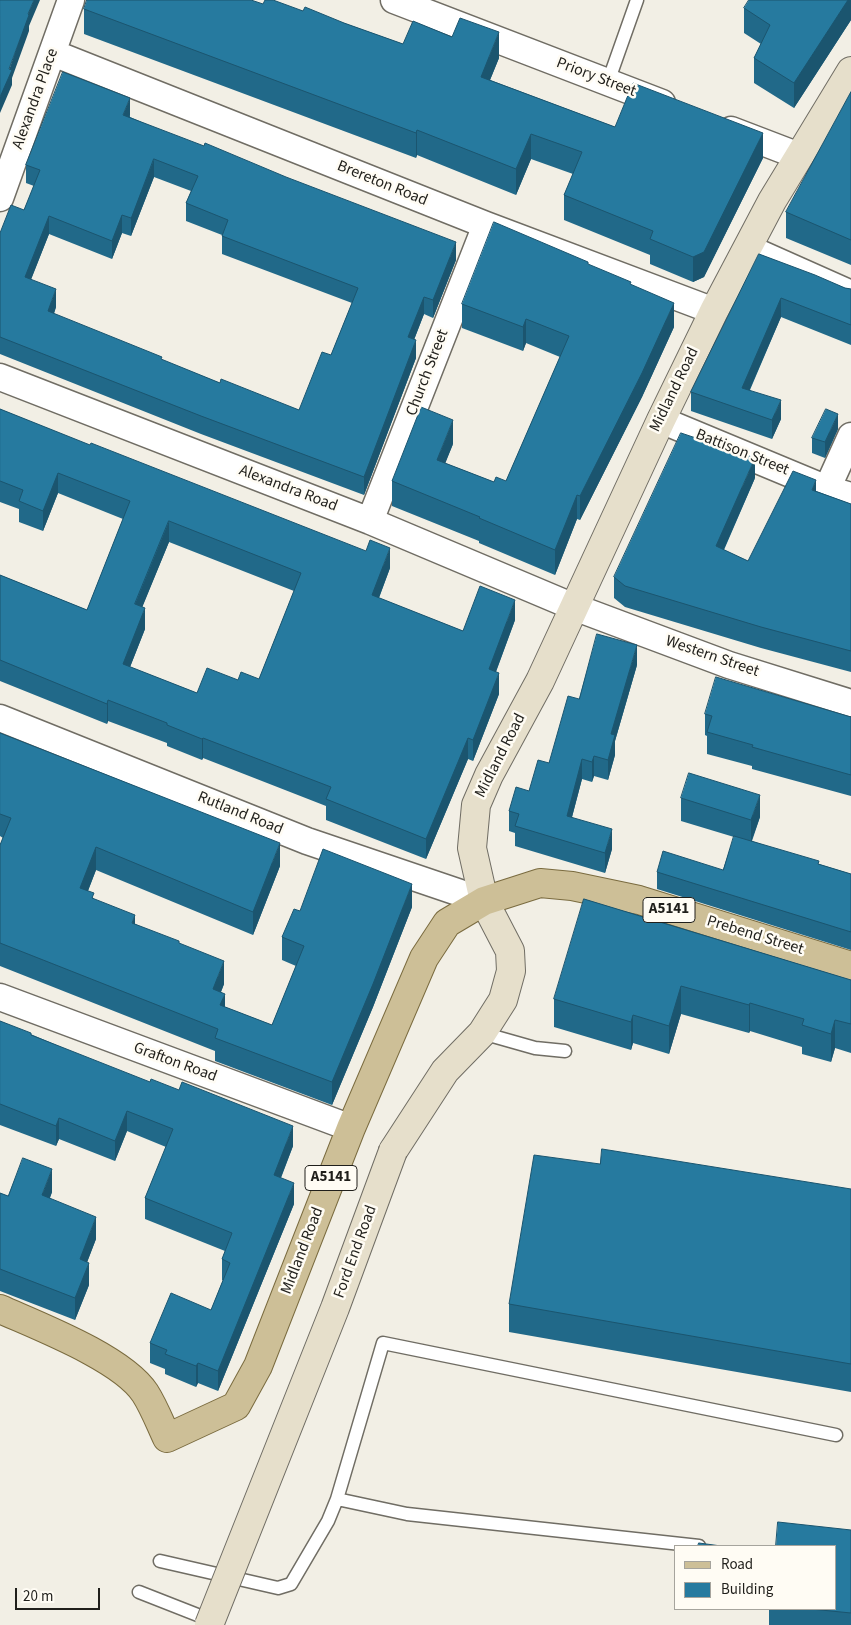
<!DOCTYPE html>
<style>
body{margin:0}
#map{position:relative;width:851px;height:1625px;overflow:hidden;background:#f2efe5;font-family:"Source Sans 3",sans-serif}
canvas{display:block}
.legend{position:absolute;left:674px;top:1545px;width:162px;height:65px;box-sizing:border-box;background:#fffcf4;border:1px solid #a6a49d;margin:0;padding:6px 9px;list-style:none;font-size:15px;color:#201f1b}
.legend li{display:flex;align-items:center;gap:10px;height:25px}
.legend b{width:25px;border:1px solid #a6a49d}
.scale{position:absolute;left:15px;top:1588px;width:85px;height:22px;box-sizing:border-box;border:2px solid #201f1b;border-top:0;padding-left:6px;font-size:15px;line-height:18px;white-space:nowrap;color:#201f1b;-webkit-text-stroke:4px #fffcf4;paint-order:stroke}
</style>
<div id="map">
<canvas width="851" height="1625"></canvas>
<ul class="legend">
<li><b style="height:6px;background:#cdbf97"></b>Road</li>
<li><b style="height:14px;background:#267a9f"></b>Building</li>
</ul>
<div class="scale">20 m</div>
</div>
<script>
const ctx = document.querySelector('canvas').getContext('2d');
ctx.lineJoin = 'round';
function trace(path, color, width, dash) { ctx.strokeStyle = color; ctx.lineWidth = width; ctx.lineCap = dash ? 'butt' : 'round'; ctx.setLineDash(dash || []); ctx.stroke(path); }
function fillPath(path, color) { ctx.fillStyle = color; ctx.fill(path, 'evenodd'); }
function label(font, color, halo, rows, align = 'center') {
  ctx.font = font + ' "Source Sans 3",sans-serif'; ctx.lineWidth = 5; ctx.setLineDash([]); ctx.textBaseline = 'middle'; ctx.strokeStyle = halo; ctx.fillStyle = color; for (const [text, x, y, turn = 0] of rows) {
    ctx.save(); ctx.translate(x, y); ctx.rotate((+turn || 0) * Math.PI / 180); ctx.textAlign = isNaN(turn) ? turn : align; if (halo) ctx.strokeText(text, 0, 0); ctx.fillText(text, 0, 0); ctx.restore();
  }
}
const lane = new Path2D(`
 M 608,82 L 637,0
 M 482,1033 L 535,1048 L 565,1051
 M 337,1499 L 383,1343 L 836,1435
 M 160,1561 L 278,1588 L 291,1584 L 328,1521 L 337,1499 L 407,1514 L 699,1546
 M 139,1592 L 213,1621`);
const street = new Path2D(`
 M 394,0 L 662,103
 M 53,53 L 486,225 L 714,311
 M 731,130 L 799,156
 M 0,198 L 71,0
 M 748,248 L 851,294
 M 0,377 L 370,521 L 574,607 L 729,665 L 851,703
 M 661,420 L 827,489 L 851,496
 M 827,489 L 851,436
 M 370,521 L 486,225
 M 0,718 L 307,841 L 484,901
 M 0,997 L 351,1128`);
const secondary = new Path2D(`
 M 393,1151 L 445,1071 L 482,1033 L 503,1000 L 511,971 L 510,951 L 484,901 L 472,848 L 476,805 L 489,775 L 540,681 L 661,420 L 714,311 L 772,201 L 851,71`);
const primary = new Path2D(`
 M 0,1309 C 38,1326 122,1358 145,1393 C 154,1407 160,1423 167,1438 L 236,1406 L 258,1366 L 351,1128 L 424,958 L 447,923 L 484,901 L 540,883 L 572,886 L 639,900 L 851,966`);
const secondaryBridge = new Path2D(`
 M 209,1625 L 335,1308 L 393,1151`);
const wall = new Path2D(`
 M 851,0 L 851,20 L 794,108 L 754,83 L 754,58 L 761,44 L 744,33 L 744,8 Z
 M 263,4 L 303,11 L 344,23 L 403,44 L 499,58 L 490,80 L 615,127 L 763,158 L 704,277 L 693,282 L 650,264 L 650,255 L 564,220 L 564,195 L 573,174 L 531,159 L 516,195 L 417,155 L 416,158 L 84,34 L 84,9 Z
 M 851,92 L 851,265 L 786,238 L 786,212 Z
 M 130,115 L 130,117 L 456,260 L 433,318 L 424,314 L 414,340 L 416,358 L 364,495 L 201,434 L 0,354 L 0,233 L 24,210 L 34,186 L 26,183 L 26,165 ZM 154,177 L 191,191 L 186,203 L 186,221 L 222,235 L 222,254 L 352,303 L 331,355 L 299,410 L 220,383 L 162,360 L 54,314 L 56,307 L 31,279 L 49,234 L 112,259 L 122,233 L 131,236 Z
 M 759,254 L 845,288 L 851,289 L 851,345 L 781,317 L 750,390 L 781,419 L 772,439 L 691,411 L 691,392 Z
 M 588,265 L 631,285 L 674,327 L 642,397 L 580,520 L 577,519 L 555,575 L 479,543 L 479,541 L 392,506 L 392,481 L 453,444 L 445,463 L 494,482 L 506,481 L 560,357 L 526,343 L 523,351 L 462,328 L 462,304 Z
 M 0,409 L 390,568 L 379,598 L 463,631 L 515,620 L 496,672 L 499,694 L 473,761 L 468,759 L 426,859 L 326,820 L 326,806 L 203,758 L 202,760 L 167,746 L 167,743 L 108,721 L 107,724 L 0,681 L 0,575 L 87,610 L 123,519 L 58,493 L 43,531 L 19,522 L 19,509 L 0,502 ZM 169,542 L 294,591 L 259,679 L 238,680 L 197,693 L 130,667 L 145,629 L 142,607 Z
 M 838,429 L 825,458 L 812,453 L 812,438 Z
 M 755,478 L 724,550 L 748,561 L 816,491 L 851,504 L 851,672 L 761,648 L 625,607 L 614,598 L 614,577 Z
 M 637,665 L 615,741 L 615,755 L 608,780 L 594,776 L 592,782 L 582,779 L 572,817 L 612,849 L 605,873 L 515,846 L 515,833 L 509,831 L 509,811 L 529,791 L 549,763 L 579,699 Z
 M 705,714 L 851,717 L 851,796 L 752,769 L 752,766 L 707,754 L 707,736 L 705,735 Z
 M 0,733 L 280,866 L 253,935 L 96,870 L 88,891 L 94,899 L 135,924 L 179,943 L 224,984 L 221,992 L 225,1007 L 272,1025 L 296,966 L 282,960 L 282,937 L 300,911 L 412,907 L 373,1007 L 332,1105 L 215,1061 L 215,1051 L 0,966 L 0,845 L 3,838 L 0,836 Z
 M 681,798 L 760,817 L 752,841 L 819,864 L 851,874 L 851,950 L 657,889 L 657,872 L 723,870 L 734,837 L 681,821 Z
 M 584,899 L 851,980 L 851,1053 L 835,1048 L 831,1062 L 802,1054 L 802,1047 L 750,1031 L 749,1033 L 681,1014 L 669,1054 L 633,1043 L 631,1050 L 554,1027 L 554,999 Z
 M 0,1021 L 293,1146 L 281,1178 L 294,1204 L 218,1391 L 198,1383 L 196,1387 L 165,1374 L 165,1369 L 150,1363 L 150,1343 L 211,1310 L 223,1280 L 222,1280 L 222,1259 L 225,1251 L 145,1219 L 145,1198 L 166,1147 L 127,1131 L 115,1161 L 59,1139 L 56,1146 L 0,1125 Z
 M 851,1189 L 851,1392 L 509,1332 L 509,1304 Z
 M 52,1192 L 50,1198 L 96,1239 L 87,1262 L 89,1285 L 75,1320 L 0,1291 L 0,1193 L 8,1196 Z
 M 851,1530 L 851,1625 L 769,1625 L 769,1610 L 754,1609 L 835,1609 Z`);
const shadedWall = new Path2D(`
 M 34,0 L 40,0 L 29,26 L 29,31 L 12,78 L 12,85 L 0,113 L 0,97 L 28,14 Z
 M 848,0 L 851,0 L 851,20 L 794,108 L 794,83 Z
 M 499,32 L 499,58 L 481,102 L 481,77 Z
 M 130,98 L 130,115 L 123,133 L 123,115 Z
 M 417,130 L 417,155 L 416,158 L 416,133 Z
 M 763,133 L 763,158 L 704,277 L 693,282 L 693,257 Z
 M 531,134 L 531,159 L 516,195 L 516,169 Z
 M 154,159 L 154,177 L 131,236 L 131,218 Z
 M 122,215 L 122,233 L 112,259 L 112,241 Z
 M 49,216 L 49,234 L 25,295 L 25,277 Z
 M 456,242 L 456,260 L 433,318 L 433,300 Z
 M 56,289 L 56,307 L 48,329 L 48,311 Z
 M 424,297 L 424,314 L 408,355 L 408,337 Z
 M 781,298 L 781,317 L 742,407 L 742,388 Z
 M 674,303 L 674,327 L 642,397 L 580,520 L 580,496 Z
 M 526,319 L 526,343 L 523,351 L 523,327 Z
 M 416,340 L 416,358 L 364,495 L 364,477 Z
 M 781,400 L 781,419 L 772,439 L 772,420 Z
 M 838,414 L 838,429 L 825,458 L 825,442 Z
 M 453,420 L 453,444 L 437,484 L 437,460 Z
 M 755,458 L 755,478 L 716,567 L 716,546 Z
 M 58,473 L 58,493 L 43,531 L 43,511 Z
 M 816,480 L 816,501 L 812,490 Z
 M 577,495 L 577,519 L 555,575 L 555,550 Z
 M 169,521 L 169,542 L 135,625 L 135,604 Z
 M 390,548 L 390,568 L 372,616 L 372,595 Z
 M 515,600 L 515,620 L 489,690 L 489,669 Z
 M 145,608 L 145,629 L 123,685 L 123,664 Z
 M 637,645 L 637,665 L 615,741 L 615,755 L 608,780 L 608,760 L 611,734 Z
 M 499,673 L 499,694 L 473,761 L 473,740 Z
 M 108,700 L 108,721 L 107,724 L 107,704 Z
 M 203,738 L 203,758 L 202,760 L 202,739 Z
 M 468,738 L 468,759 L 426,859 L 426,839 Z
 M 594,756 L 594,776 L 592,782 L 592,762 Z
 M 582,759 L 582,779 L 567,836 L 567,816 Z
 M 760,795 L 760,817 L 751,842 L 751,820 Z
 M 612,829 L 612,849 L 605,873 L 605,853 Z
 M 280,843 L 280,866 L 253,935 L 253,912 Z
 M 96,847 L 96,870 L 80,911 L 80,888 Z
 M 412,884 L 412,907 L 373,1007 L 332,1105 L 332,1082 Z
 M 135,915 L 135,938 L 132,923 Z
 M 224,961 L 224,984 L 213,1012 L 213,989 Z
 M 681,986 L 681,1014 L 669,1054 L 669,1026 Z
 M 225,994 L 225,1017 L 220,1005 Z
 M 750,1003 L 750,1031 L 749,1033 L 749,1005 Z
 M 633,1015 L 633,1043 L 631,1050 L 631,1022 Z
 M 835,1020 L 835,1048 L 831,1062 L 831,1034 Z
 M 127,1111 L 127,1131 L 115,1161 L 115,1141 Z
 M 59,1118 L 59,1139 L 56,1146 L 56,1126 Z
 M 293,1126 L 293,1146 L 274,1195 L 274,1175 Z
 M 52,1169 L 52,1192 L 42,1217 L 42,1195 Z
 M 294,1183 L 294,1204 L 218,1391 L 218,1371 Z
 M 96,1217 L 96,1239 L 80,1281 L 80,1259 Z
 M 89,1263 L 89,1285 L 75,1320 L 75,1298 Z
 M 198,1363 L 198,1383 L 196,1387 L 196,1366 Z`);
const building = new Path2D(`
 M 0,0 L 34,0 L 28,14 L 29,15 L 9,69 L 12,70 L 0,97 Z
 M 87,0 L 251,0 L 263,4 L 265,0 L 273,0 L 303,11 L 305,7 L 344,23 L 403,44 L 413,21 L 452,37 L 460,18 L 499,32 L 481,77 L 615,127 L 633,83 L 763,133 L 704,252 L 693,257 L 650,239 L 653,231 L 564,195 L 582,152 L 531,134 L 516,169 L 417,130 L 416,133 L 84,9 Z
 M 749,0 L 848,0 L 794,83 L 754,58 L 770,25 L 744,8 Z
 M 63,72 L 130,98 L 123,115 L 204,146 L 205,143 L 286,177 L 456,242 L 433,300 L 424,297 L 408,337 L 416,340 L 364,477 L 201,416 L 0,337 L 0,233 L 11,205 L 24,210 L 40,170 L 26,165 ZM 154,159 L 198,176 L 186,203 L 228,220 L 222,236 L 358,288 L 331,355 L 322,352 L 299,410 L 221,379 L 220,383 L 161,359 L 162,357 L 48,311 L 56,289 L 25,277 L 49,216 L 112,241 L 122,215 L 131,218 Z
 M 851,92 L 851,240 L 786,212 Z
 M 494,222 L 588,262 L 588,264 L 631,282 L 630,284 L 674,303 L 642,373 L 580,496 L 577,495 L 555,550 L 479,518 L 480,517 L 392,481 L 421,407 L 453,420 L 437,460 L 494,482 L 496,477 L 506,481 L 569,336 L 526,319 L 523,327 L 462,304 Z
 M 759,254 L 815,275 L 845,288 L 851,289 L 851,325 L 781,298 L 742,388 L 781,400 L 772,420 L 691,392 Z
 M 0,409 L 90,445 L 91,443 L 366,551 L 370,540 L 390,548 L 372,595 L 463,631 L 480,586 L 515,600 L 489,669 L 499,673 L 473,740 L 468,738 L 426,839 L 326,799 L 331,787 L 203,738 L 202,739 L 167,725 L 167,723 L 108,700 L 107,704 L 0,660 L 0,575 L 87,610 L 130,501 L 58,473 L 43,511 L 19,501 L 23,490 L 0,481 ZM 169,521 L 301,573 L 259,679 L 241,672 L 238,680 L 207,668 L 197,693 L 123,664 L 145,608 L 135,604 Z
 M 826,409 L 838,414 L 825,442 L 812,438 Z
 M 681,433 L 755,458 L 716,546 L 748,561 L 793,471 L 816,480 L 812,490 L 851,504 L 851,651 L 761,627 L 625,586 L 614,577 Z
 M 597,634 L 637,645 L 611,734 L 615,735 L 608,760 L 594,756 L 592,762 L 582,759 L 567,816 L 612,829 L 605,853 L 515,826 L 519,814 L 509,811 L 516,787 L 529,791 L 538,760 L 549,763 L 568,696 L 579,699 Z
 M 716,677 L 851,717 L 851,775 L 752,747 L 753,745 L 707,732 L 712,716 L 705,714 Z
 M 0,733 L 280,843 L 253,912 L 96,847 L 80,888 L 94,893 L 92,898 L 135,915 L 132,923 L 179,941 L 179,943 L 224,961 L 213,989 L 225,994 L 220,1005 L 272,1025 L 304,946 L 282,937 L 294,909 L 300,911 L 323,849 L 412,884 L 373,984 L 332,1082 L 215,1038 L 218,1029 L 0,943 L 0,845 L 11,818 L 0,814 Z
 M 689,773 L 760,795 L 751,820 L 681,798 Z
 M 734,836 L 819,861 L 818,864 L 851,874 L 851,932 L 657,872 L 663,851 L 723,870 Z
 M 584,899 L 851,980 L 851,1024 L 835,1020 L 831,1034 L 802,1025 L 804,1019 L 750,1003 L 749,1005 L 681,986 L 669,1026 L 633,1015 L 631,1022 L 554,999 Z
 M 0,1021 L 31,1033 L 31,1035 L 150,1082 L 151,1079 L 179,1090 L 182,1082 L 293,1126 L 274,1175 L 294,1183 L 218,1371 L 198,1363 L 196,1366 L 165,1354 L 167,1350 L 150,1343 L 171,1293 L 211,1310 L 230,1263 L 222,1259 L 232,1233 L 145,1198 L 173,1129 L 127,1111 L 115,1141 L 59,1118 L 56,1126 L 0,1104 Z
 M 602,1149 L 851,1189 L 851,1364 L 509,1304 L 534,1155 L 600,1164 Z
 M 23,1158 L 52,1169 L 42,1195 L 96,1217 L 80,1259 L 89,1263 L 75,1298 L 0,1269 L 0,1193 L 8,1196 Z
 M 778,1522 L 851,1530 L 851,1613 L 811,1609 L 835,1609 L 835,1546 L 776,1546 Z
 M 699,1543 L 721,1546 L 698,1546 Z`);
const shields = [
 [669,910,52],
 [331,1178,52]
];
const shieldNames = [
 ["A5141",669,910],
 ["A5141",331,1178]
];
const streetNames = [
 ["Priory Street",596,78,21],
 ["Alexandra Place",36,99,-70],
 ["Brereton Road",382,184,22],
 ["Church Street",428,373,-69],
 ["Midland Road",675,390,-64],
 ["Battison Street",742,453,22],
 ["Alexandra Road",288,489,21],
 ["Western Street",712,657,19],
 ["Midland Road",501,756,-63],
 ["Rutland Road",240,814,22],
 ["Prebend Street",755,936,17],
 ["Grafton Road",175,1063,20],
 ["Midland Road",303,1251,-69],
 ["Ford End Road",356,1252,-70]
];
trace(lane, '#706d64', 15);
trace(street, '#706d64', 29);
trace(secondary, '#706d64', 30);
trace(primary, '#7a6b3f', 30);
trace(lane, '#fff', 12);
trace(street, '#fff', 26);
trace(secondary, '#e6dfcb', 28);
trace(primary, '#cdbf97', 28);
trace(secondaryBridge, '#706d64', 30, []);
trace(secondaryBridge, '#e6dfcb', 28);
fillPath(wall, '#216989');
fillPath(shadedWall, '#1b556f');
fillPath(building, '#267a9f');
trace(building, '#1b556f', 1);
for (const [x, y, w] of shields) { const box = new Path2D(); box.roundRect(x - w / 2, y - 12.5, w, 25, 4); ctx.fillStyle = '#fffcf4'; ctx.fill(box); trace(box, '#201f1b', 1); }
label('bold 15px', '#201f1b', null, shieldNames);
label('16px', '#201f1b', '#fffcf4', streetNames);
</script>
